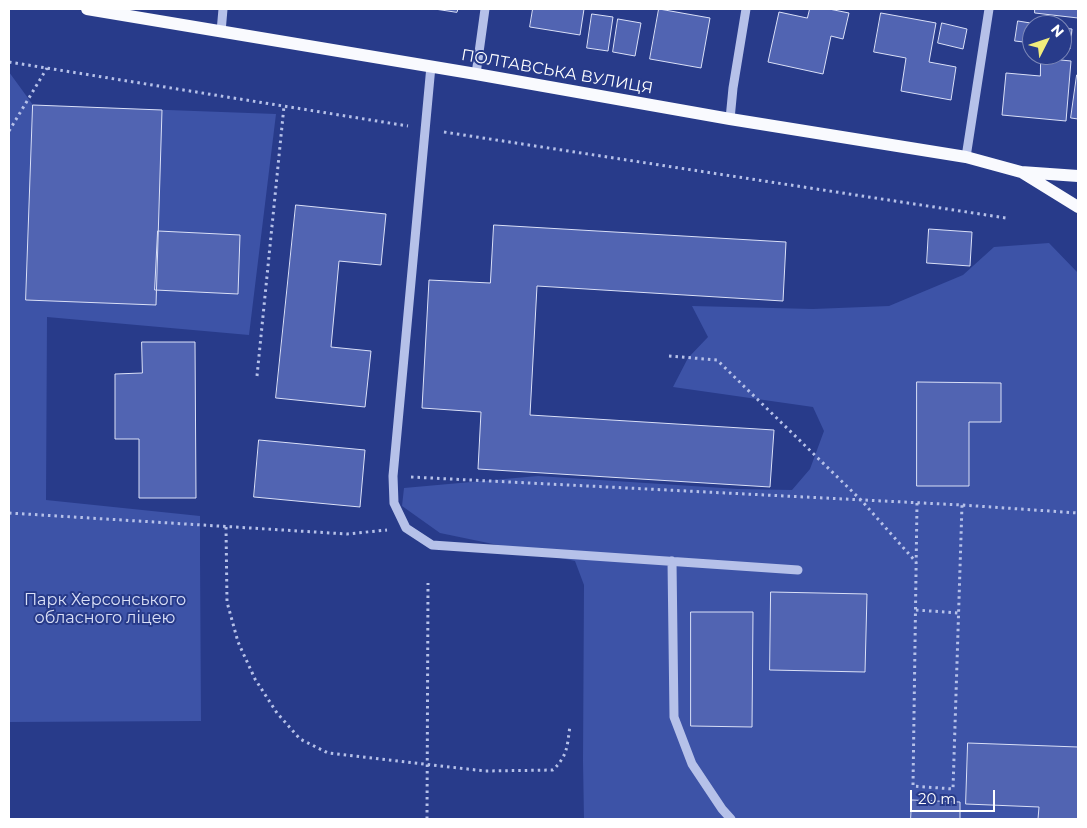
<!DOCTYPE html>
<meta charset="utf-8">
<style>
body{margin:0}
#map{position:relative;width:1087px;height:828px;overflow:hidden;background:#283b8a;font-family:Montserrat,sans-serif}
canvas{display:block}
.frame{position:absolute;inset:0;border:10px solid #fff;pointer-events:none}
.north{position:absolute;left:1022px;top:15px;width:50px;height:50px;box-sizing:border-box;background:#283b8a;border:1px solid #7e89b9;border-radius:50%;rotate:49deg;font-size:14px;font-weight:700;line-height:20px;text-align:center;color:#fff}
.north::after{content:'';display:block;margin:auto;width:18px;height:22px;background:#f1ec7c;clip-path:polygon(50% 0,100% 100%,50% 72%,0 100%)}
.scale{position:absolute;left:910px;top:790px;width:85px;height:22px;box-sizing:border-box;border:2px solid #fff;border-top:0;padding-left:6px;font-size:15px;line-height:18px;white-space:nowrap;color:#fff;-webkit-text-stroke:4px #283b8a;paint-order:stroke}
</style>
<div id="map">
<canvas width="1087" height="828"></canvas>
<div class="frame"></div>
<div class="north">N</div>
<div class="scale">20 m</div>
</div>
<script>
const ctx = document.querySelector('canvas').getContext('2d');
ctx.lineJoin = 'round';
function fillPath(path, color) { ctx.fillStyle = color; ctx.fill(path, 'evenodd'); }
function trace(path, color, width, dash) { ctx.strokeStyle = color; ctx.lineWidth = width; ctx.lineCap = dash ? 'butt' : 'round'; ctx.setLineDash(dash || []); ctx.stroke(path); }
function label(font, color, halo, rows, align = 'center') {
  ctx.font = font + ' Montserrat,sans-serif'; ctx.lineWidth = 4; ctx.setLineDash([]); ctx.textBaseline = 'middle'; ctx.strokeStyle = halo; ctx.fillStyle = color; for (const [text, x, y, turn = 0] of rows) {
    ctx.save(); ctx.translate(x, y); ctx.rotate((+turn || 0) * Math.PI / 180); ctx.textAlign = isNaN(turn) ? turn : align; if (halo) ctx.strokeText(text, 0, 0); ctx.fillText(text, 0, 0); ctx.restore();
  }
}
const green = new Path2D(`
 M 9,72 L 33,105 L 276,114 L 249,335 L 47,317 L 46,500 L 200,516 L 200,556 L 201,721 L 9,722 Z
 M 1049,243 L 1078,273 L 1078,819 L 584,819 L 583,761 L 584,585 L 575,561 L 440,533 L 402,506 L 404,488 L 538,476 L 738,489 L 792,490 L 810,469 L 824,431 L 813,407 L 673,387 L 688,358 L 708,337 L 692,306 L 813,309 L 889,306 L 963,275 L 994,247 Z`);
const building = new Path2D(`
 M 435,9 L 458,9 L 457,12 Z
 M 533,9 L 584,9 L 580,35 L 530,27 Z
 M 659,9 L 710,18 L 701,68 L 650,59 Z
 M 810,9 L 829,9 L 849,13 L 843,39 L 831,36 L 823,74 L 768,62 L 779,12 L 807,18 Z
 M 1035,9 L 1078,9 L 1078,18 L 1035,13 Z
 M 881,13 L 936,23 L 929,62 L 956,67 L 951,100 L 901,91 L 906,58 L 874,52 Z
 M 592,14 L 613,17 L 608,51 L 587,48 Z
 M 618,19 L 641,23 L 635,56 L 613,52 Z
 M 1018,21 L 1043,25 L 1032,25 L 1032,43 L 1015,41 Z
 M 942,23 L 967,29 L 963,49 L 938,43 Z
 M 1062,28 L 1072,29 L 1070,49 L 1062,48 Z
 M 1041,58 L 1071,61 L 1066,121 L 1002,115 L 1006,73 L 1040,76 Z
 M 1077,75 L 1078,75 L 1078,119 L 1071,118 Z
 M 33,105 L 162,110 L 156,305 L 26,300 Z
 M 296,205 L 386,214 L 381,265 L 339,261 L 331,347 L 371,351 L 365,407 L 276,398 Z
 M 494,225 L 786,242 L 783,301 L 537,286 L 530,415 L 774,430 L 770,487 L 478,469 L 481,412 L 422,408 L 429,280 L 490,283 Z
 M 929,229 L 972,232 L 970,266 L 927,263 Z
 M 158,231 L 240,235 L 238,294 L 155,290 Z
 M 142,342 L 195,342 L 196,498 L 139,498 L 139,439 L 115,439 L 115,374 L 142,373 Z
 M 917,382 L 1001,383 L 1001,422 L 969,422 L 969,486 L 917,486 Z
 M 259,440 L 365,450 L 360,507 L 254,497 Z
 M 771,592 L 867,594 L 865,672 L 770,670 Z
 M 691,612 L 753,612 L 752,727 L 691,726 Z
 M 968,743 L 1078,747 L 1078,819 L 1038,819 L 1039,807 L 966,804 Z
 M 912,800 L 960,802 L 960,819 L 911,819 Z`);
const path = new Path2D(`
 M 9,62 L 408,126
 M 9,131 L 47,68
 M 444,132 L 1006,218
 M 669,356 L 717,360 L 861,500 L 916,562
 M 257,376 L 284,106
 M 411,477 L 962,505 L 1078,513
 M 917,503 L 913,786 L 953,789 L 962,505
 M 9,513 L 347,534 L 387,530
 M 226,527 L 227,602 L 238,642 L 255,679 L 277,713 L 300,739 L 328,753 L 485,771 L 553,770 C 568,755 567,746 570,726
 M 916,610 L 959,613
 M 427,819 L 428,583`);
const minor = new Path2D(`
 M 221,32 L 223,9
 M 431,66 L 393,476 L 394,503 L 406,528 L 432,545 L 798,570
 M 476,74 L 485,9
 M 730,119 L 733,88 L 746,9
 M 966,157 L 989,9
 M 672,561 L 674,717 L 692,764 L 722,809 L 731,819`);
const major = new Path2D(`
 M 87,9 L 476,74 L 730,119 L 966,157 L 1021,172 L 1078,176
 M 1023,173 L 1078,207`);
const streetNames = [
 ["ПОЛТАВСЬКА ВУЛИЦЯ",557,72,10]
];
const parkNames = [
 ["Парк Херсонського",105,600],
 ["обласного ліцею",105,618]
];
fillPath(green, '#3d53a7');
fillPath(building, '#5164b2');
trace(building, '#dae0f7', 1);
trace(path, '#b6c1e9', 3, [2.5, 4]);
trace(minor, '#b6c1e9', 9);
trace(major, '#f9fafe', 12);
label('16px', '#fff', '#283b8a', streetNames);
label('16px', '#dae0f7', '#283b8a', parkNames);
</script>
